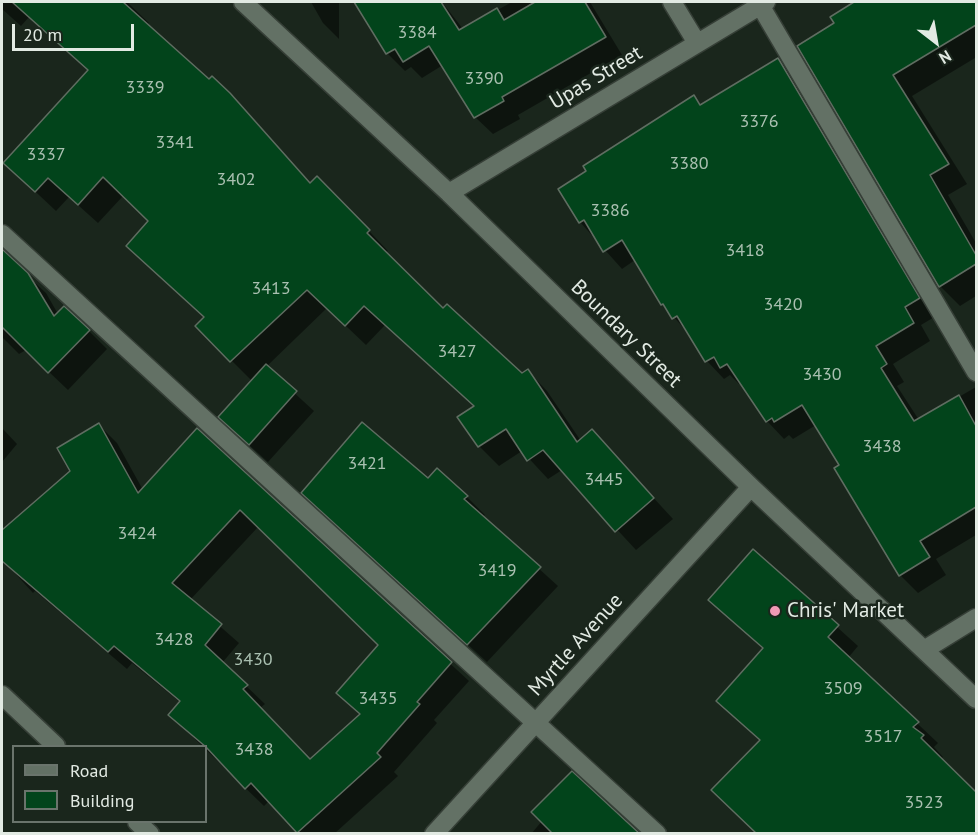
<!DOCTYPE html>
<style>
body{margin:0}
#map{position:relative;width:978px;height:835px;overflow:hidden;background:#1a261c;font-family:"PT Sans",sans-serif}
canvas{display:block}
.frame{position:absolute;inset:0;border:3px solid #e2eae3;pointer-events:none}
.legend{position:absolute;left:12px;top:745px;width:195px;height:78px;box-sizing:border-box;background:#1a261c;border:2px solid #6a746c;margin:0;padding:8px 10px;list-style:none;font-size:18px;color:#e2eae3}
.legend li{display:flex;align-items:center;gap:12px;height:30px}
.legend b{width:30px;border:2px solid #6a746c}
.north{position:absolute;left:906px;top:12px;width:60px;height:60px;-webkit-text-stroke:4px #1a261c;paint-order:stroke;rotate:149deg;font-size:16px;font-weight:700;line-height:24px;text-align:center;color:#e2eae3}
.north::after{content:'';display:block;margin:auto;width:21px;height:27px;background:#e2eae3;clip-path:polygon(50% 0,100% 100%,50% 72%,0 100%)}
.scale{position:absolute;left:12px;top:24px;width:122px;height:27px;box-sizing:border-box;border:3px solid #e2eae3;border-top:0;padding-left:8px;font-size:18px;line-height:21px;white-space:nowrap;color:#e2eae3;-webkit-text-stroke:4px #1a261c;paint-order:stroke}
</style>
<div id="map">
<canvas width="978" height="835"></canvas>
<div class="frame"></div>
<ul class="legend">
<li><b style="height:8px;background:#637165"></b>Road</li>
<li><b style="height:16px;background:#02441b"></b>Building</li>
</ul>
<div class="north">N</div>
<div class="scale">20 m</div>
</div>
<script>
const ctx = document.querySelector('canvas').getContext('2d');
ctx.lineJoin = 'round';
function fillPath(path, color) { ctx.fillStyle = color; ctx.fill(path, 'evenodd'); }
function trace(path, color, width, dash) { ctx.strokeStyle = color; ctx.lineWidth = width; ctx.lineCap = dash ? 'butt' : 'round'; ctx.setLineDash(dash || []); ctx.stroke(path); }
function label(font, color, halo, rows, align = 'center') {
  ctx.font = font + ' "PT Sans",sans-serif'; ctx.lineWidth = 5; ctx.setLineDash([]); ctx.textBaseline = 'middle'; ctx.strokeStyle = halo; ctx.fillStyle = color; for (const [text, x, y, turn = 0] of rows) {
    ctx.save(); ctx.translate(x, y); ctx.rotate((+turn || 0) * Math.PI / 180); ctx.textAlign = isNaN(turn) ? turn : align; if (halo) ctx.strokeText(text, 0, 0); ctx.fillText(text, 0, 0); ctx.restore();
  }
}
const shadow = new Path2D(`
 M 2,2 L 127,2 L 149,23 L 147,25 L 209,81 L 229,94 L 311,184 L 337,197 L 388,251 L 385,253 L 444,310 L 522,375 L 528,371 L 547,391 L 581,441 L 592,431 L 673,519 L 636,550 L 562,470 L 548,479 L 522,451 L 499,466 L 479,446 L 459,418 L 475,407 L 385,325 L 366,345 L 327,308 L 266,367 L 314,411 L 268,462 L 238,435 L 252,381 L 197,326 L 205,318 L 147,265 L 150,221 L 123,196 L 98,223 L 69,197 L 56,211 L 5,163 L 89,71 L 29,17 L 21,26 L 2,9 Z
 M 311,2 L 339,2 L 339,39 L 323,23 Z
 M 356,2 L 442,2 L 463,29 L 512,2 L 590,2 L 622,55 L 518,115 L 520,119 L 493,134 L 475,117 L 443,65 L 422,78 L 411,67 L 405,71 L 387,53 Z
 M 855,2 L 976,2 L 976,60 L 975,58 L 912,96 L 967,184 L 948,195 L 976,243 L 976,296 L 960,306 L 940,286 L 832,17 Z
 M 778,60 L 795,77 L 936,316 L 921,325 L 930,341 L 893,364 L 904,382 L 897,386 L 919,420 L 976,387 L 976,535 L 936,559 L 946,575 L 918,593 L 900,575 L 836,468 L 841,465 L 816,425 L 793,439 L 789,435 L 784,439 L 767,421 L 741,383 L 739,384 L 730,375 L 724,379 L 707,361 L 690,335 L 662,304 L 635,260 L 622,269 L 580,222 L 588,171 L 694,97 L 702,105 Z
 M 2,252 L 46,293 L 58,314 L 89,331 L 107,349 L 68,390 L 26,350 L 19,354 L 2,337 Z
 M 99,425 L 117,443 L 143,490 L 197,430 L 469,681 L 434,720 L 437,723 L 394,772 L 398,776 L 334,834 L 299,834 L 269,801 L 264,806 L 170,715 L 181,703 L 132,663 L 127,669 L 35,591 L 33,593 L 2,559 L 2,532 L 64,479 L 107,514 ZM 259,526 L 380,645 L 338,693 L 360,715 L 310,761 L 260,708 L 265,704 L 222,663 L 239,643 L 190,600 Z
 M 2,428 L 17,444 L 2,462 Z
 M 428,480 L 467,497 L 485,515 L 482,517 L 558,586 L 487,662 L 321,511 Z
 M 753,551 L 858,646 L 848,658 L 938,743 L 934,747 L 943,757 L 941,759 L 976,792 L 976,834 L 758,834 L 761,741 L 718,701 L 764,650 L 710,600 Z
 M 542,821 L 638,834 L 531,834 Z`);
const building = new Path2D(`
 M 12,2 L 123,2 L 209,79 L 212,76 L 230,93 L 310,183 L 317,176 L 370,230 L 367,233 L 443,308 L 447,304 L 522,373 L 528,369 L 577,442 L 592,429 L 654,498 L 615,532 L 543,450 L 527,461 L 506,429 L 478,447 L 457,417 L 474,406 L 364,306 L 345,326 L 307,290 L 230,362 L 195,326 L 204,317 L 126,246 L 148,221 L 103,177 L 78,205 L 48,178 L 35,192 L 3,163 L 88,70 Z
 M 354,2 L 441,2 L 459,30 L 497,8 L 504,20 L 535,2 L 585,2 L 606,37 L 502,97 L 504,101 L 474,118 L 429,46 L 403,62 L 395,49 L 386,54 Z
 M 854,2 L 976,2 L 976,25 L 893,75 L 949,164 L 930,175 L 976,255 L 976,264 L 939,287 L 797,46 L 834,23 L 830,17 Z
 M 778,58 L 920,298 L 905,307 L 914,323 L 876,346 L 887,364 L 881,368 L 914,421 L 959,395 L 976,426 L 976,507 L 920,541 L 930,557 L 899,576 L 834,468 L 839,465 L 802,405 L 774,422 L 772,418 L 766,422 L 727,364 L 720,368 L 714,357 L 705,362 L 677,316 L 672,319 L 663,304 L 661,305 L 622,240 L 603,252 L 584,220 L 579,223 L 558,189 L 586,171 L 583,166 L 694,95 L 700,105 Z
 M 2,249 L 28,273 L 54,316 L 64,306 L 90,330 L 48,373 L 2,327 Z
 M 266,364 L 297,391 L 249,445 L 218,417 Z
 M 362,422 L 428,478 L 437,468 L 468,496 L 464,499 L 541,567 L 467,645 L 301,493 Z
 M 99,423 L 138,493 L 197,428 L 452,662 L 417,702 L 420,704 L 377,753 L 381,757 L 297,833 L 251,783 L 245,789 L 206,747 L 168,715 L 180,701 L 114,646 L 108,652 L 2,561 L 2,530 L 70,471 L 57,448 ZM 240,510 L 378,645 L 336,693 L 360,714 L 310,759 L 243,689 L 248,685 L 205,645 L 222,624 L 172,583 Z
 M 753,549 L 839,625 L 828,637 L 919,722 L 913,727 L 924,735 L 921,738 L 976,792 L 976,834 L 757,834 L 711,790 L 760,740 L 716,701 L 763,648 L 708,600 Z
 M 572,771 L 640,834 L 553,834 L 531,812 Z`);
const minor = new Path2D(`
 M 243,2 L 449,193 L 751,487 L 976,699
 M 672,2 L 697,43
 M 760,5 L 976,372
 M 449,193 L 766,2
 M 2,234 L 657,834
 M 924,650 L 976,618
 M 2,695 L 56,746
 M 137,822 L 150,834
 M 434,834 L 751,487`);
const markers = [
 [775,611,6,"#f09ab5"]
];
const numberNames = [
 ["3384",417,33],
 ["3390",484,79],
 ["3339",145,88],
 ["3376",759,122],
 ["3341",175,143],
 ["3337",46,155],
 ["3380",689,164],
 ["3402",236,180],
 ["3386",610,211],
 ["3418",745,251],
 ["3413",271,289],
 ["3420",783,305],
 ["3427",457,352],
 ["3430",822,375],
 ["3438",882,447],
 ["3421",367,464],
 ["3445",604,480],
 ["3424",137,534],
 ["3419",497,571],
 ["3428",174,640],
 ["3430",253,660],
 ["3509",843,689],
 ["3435",378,699],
 ["3517",883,737],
 ["3438",254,750],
 ["3523",924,803]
];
const streetNames = [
 ["Upas Street",596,78,-31],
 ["Boundary Street",626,334,44],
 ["Myrtle Avenue",576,645,-48]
];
const poiNames = [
 ["Chris' Market",787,611]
];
fillPath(shadow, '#0007');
fillPath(building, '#02441b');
trace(building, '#5f6d61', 1.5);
trace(minor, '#363f37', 21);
trace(minor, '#637165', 18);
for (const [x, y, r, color] of markers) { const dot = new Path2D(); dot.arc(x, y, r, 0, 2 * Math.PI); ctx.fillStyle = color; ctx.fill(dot); trace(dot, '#1a261c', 2); }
label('18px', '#aac0b1', null, numberNames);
label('21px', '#e2eae3', '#1a261c', streetNames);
label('21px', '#e2eae3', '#1a261c', poiNames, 'left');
</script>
